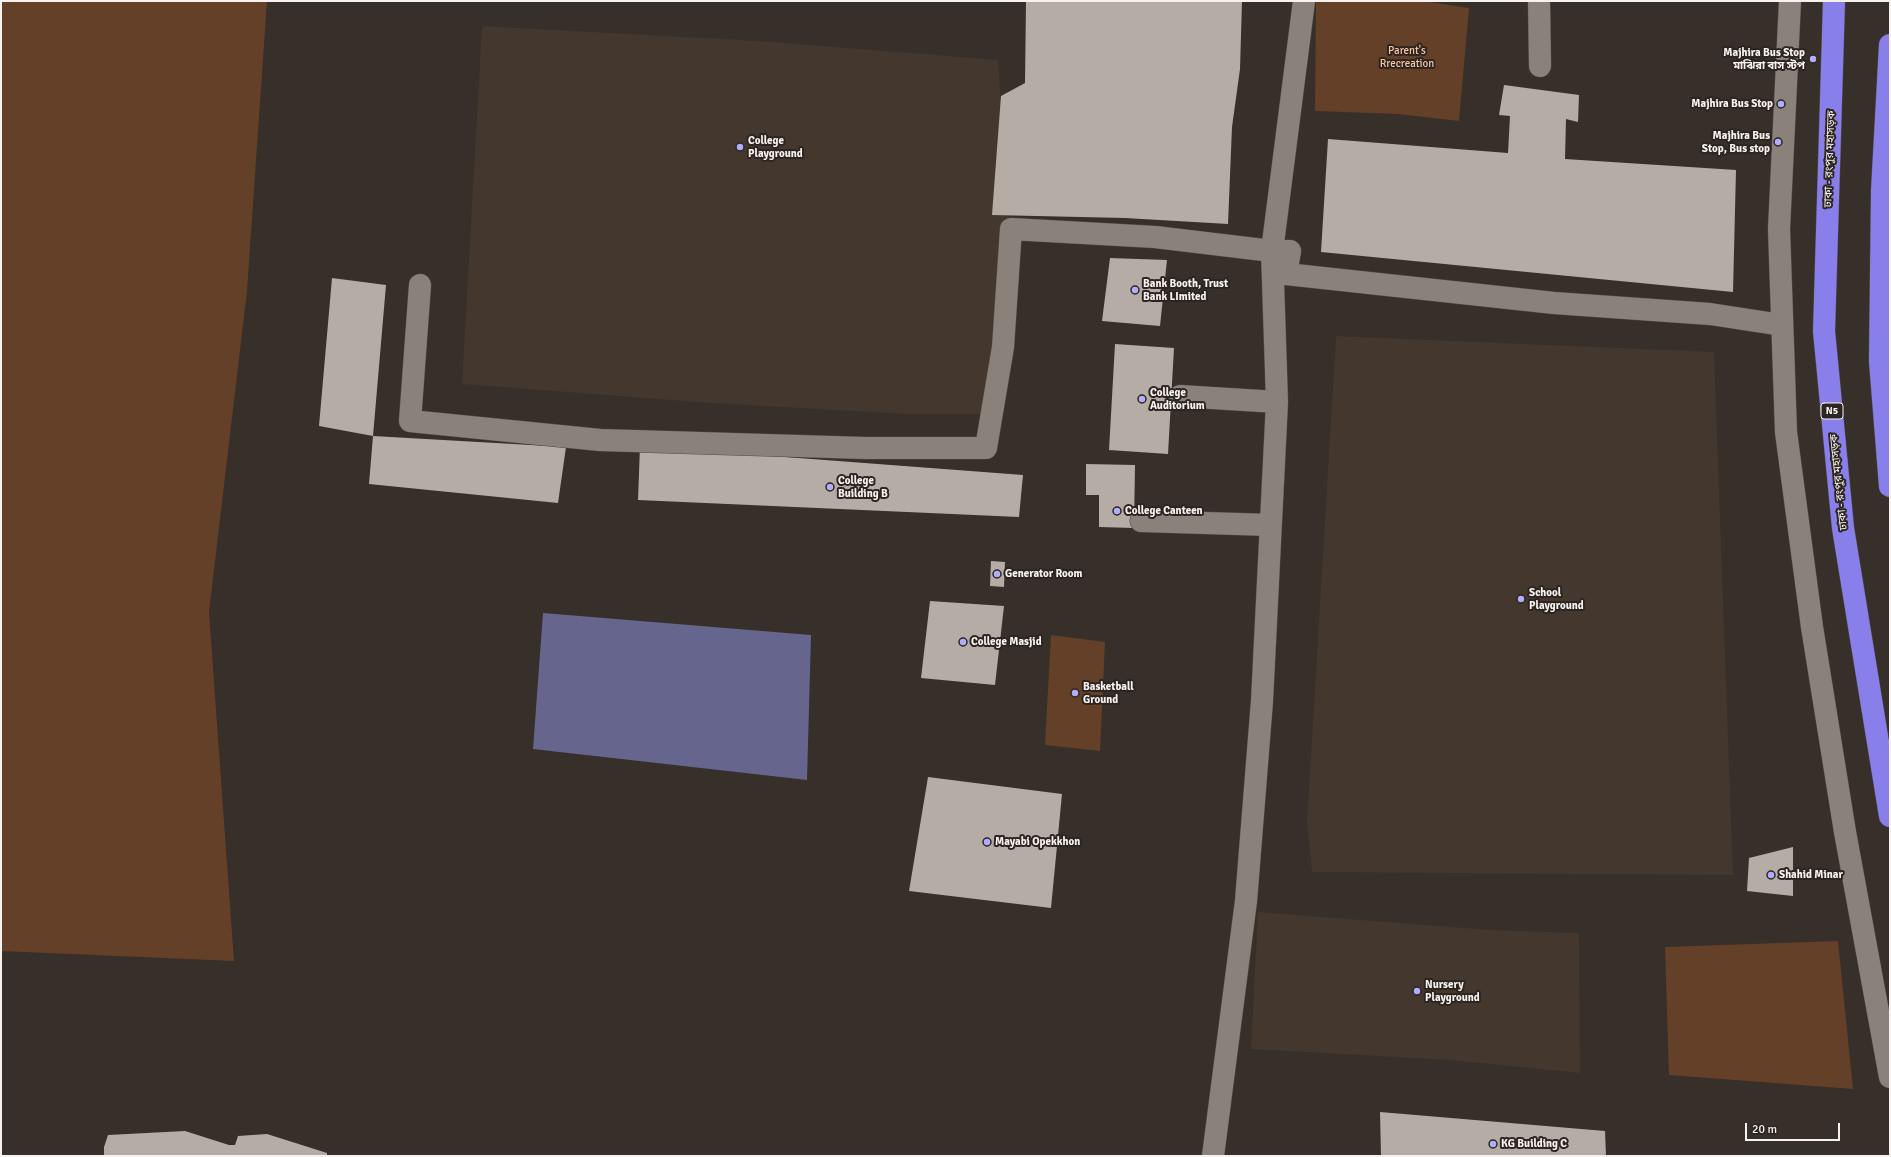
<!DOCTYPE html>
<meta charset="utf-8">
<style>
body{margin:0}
#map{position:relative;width:1891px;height:1157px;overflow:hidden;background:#372f2a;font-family:Signika,sans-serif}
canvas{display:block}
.frame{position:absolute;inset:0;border:2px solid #f7f2ef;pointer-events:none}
.scale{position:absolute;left:1745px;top:1123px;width:95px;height:18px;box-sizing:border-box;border:2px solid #f7f2ef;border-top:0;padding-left:5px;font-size:12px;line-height:14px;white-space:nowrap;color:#f7f2ef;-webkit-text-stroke:3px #2d2521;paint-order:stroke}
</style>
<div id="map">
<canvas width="1891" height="1157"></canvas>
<div class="frame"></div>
<div class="scale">20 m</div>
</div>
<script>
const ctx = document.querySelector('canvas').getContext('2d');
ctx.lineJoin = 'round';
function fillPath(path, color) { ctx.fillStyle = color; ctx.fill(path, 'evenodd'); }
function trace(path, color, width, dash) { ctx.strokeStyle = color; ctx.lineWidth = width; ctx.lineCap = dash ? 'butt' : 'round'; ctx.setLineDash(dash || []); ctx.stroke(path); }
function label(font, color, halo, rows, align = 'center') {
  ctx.font = font + ' Signika,"Noto Sans Bengali",sans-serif'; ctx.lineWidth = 4; ctx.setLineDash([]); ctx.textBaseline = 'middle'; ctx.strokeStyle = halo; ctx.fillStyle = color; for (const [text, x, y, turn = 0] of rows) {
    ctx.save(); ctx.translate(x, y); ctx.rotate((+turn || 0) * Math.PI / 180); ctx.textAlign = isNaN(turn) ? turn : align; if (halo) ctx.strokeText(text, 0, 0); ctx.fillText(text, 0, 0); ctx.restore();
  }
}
const built = new Path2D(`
 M 482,26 L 759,41 L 998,60 L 1010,235 L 992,414 L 907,414 L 710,403 L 462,384 Z
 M 1336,336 L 1714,352 L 1733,875 L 1312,872 L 1307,822 Z
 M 1258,912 L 1491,930 L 1579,933 L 1580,1073 L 1449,1060 L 1251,1049 Z`);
const green = new Path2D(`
 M 1,1 L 267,1 L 247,291 L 209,612 L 234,961 L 1,951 Z
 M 1316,1 L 1423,1 L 1469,8 L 1459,121 L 1398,114 L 1315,111 Z
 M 1051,635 L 1105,642 L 1100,751 L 1045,745 Z
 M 1838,941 L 1853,1089 L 1669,1075 L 1665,947 Z`);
const water = new Path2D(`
 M 543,613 L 811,635 L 807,780 L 533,749 Z`);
const building = new Path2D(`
 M 1026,1 L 1242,1 L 1240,69 L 1232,127 L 1228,224 L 1125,218 L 992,215 L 1001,96 L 1025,83 Z
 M 1504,85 L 1579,95 L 1578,122 L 1566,119 L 1565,159 L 1736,170 L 1733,292 L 1321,252 L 1328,139 L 1508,153 L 1510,116 L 1499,115 Z
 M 1110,258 L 1167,260 L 1160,326 L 1102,321 Z
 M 332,278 L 386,285 L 373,436 L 319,426 Z
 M 1115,344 L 1174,348 L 1168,454 L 1109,450 Z
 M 373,436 L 566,447 L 558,503 L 369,484 Z
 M 640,446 L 1023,475 L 1019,517 L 638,500 Z
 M 1086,464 L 1135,465 L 1134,528 L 1099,527 L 1099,495 L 1086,495 Z
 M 991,561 L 1005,562 L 1004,587 L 990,586 Z
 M 930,601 L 1004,606 L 995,685 L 921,678 Z
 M 928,777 L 1062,794 L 1051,908 L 909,891 Z
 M 1793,847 L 1793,896 L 1747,891 L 1749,858 Z
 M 1380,1112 L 1605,1131 L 1606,1156 L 1381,1156 Z
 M 185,1131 L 229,1145 L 235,1145 L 238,1136 L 267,1134 L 327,1153 L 327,1156 L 104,1156 L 104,1147 L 108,1135 Z`);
const minor = new Path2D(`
 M 1539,1 L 1540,66
 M 1790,1 L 1779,229 L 1786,432 L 1812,627 L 1845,832 L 1890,1077
 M 420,285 L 410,421 L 600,440 L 865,448 L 986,448 L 1003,347 L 1011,229 L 1155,237 L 1272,251 L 1290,251 L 1286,274 L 1554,303 L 1710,314 L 1782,325
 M 1180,396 L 1277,402
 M 1141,521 L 1270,525
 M 1213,1156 L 1246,901 L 1262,701 L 1277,402 L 1272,251 L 1304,1`);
const highway = new Path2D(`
 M 1834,1 L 1824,331 L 1843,528 L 1890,816
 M 1890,45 L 1882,191 L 1880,361 L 1890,486`);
const markers = [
 [1813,59,4,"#b0aefa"],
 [1781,104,4,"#b0aefa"],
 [1778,142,4,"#b0aefa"],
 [740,147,4,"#b0aefa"],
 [1135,290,4,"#b0aefa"],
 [1142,399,4,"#b0aefa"],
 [830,487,4,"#b0aefa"],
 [1117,511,4,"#b0aefa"],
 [997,574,4,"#b0aefa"],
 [1521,599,4,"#b0aefa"],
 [963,642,4,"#b0aefa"],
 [1075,693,4,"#b0aefa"],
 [987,842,4,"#b0aefa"],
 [1771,875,4,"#b0aefa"],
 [1417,991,4,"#b0aefa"],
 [1493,1144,4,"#b0aefa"]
];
const shields = [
 [1832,411,22]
];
const shieldNames = [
 ["N5",1832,411]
];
const parkNames = [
 ["Parent's",1407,51],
 ["Rrecreation",1407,64]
];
const poiNames = [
 ["Majhira Bus Stop",1805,53,"right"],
 ["মাঝিরা বাস স্টপ",1805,66,"right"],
 ["Majhira Bus Stop",1773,104,"right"],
 ["Majhira Bus",1770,136,"right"],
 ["Stop, Bus stop",1770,149,"right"],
 ["College",748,141],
 ["Playground",748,154],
 ["Bank Booth, Trust",1143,284],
 ["Bank LImited",1143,297],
 ["College",1150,393],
 ["Auditorium",1150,406],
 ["College",838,481],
 ["Building B",838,494],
 ["College Canteen",1125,511],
 ["Generator Room",1005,574],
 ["School",1529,593],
 ["Playground",1529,606],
 ["College Masjid",971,642],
 ["Basketball",1083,687],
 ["Ground",1083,700],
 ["Mayabi Opekkhon",995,842],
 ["Shahid Minar",1779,875],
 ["Nursery",1425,985],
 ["Playground",1425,998],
 ["KG Building C",1501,1144]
];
const streetNames = [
 ["ঢাকা - রংপুর মহাসড়ক",1830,159,-88],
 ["ঢাকা - রংপুর মহাসড়ক",1839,482,-96]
];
fillPath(built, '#44372e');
fillPath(green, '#634027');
fillPath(water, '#66658e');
fillPath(building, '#b6aca6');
trace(minor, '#524c48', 23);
trace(highway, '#524c48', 23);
trace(minor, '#8a817b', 22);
trace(highway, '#887feb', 22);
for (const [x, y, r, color] of markers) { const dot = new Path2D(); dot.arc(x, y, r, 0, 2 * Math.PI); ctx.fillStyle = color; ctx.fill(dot); trace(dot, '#2d2521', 1.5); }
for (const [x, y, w] of shields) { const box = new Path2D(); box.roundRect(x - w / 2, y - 8, w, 16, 3); ctx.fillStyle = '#2d2521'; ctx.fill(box); trace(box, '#f7f2ef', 1); }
label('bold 10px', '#f7f2ef', null, shieldNames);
label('11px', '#f8c5a2', '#2d2521', parkNames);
label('bold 11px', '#f7f2ef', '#2d2521', poiNames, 'left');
label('11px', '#f7f2ef', '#2d2521', streetNames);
</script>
